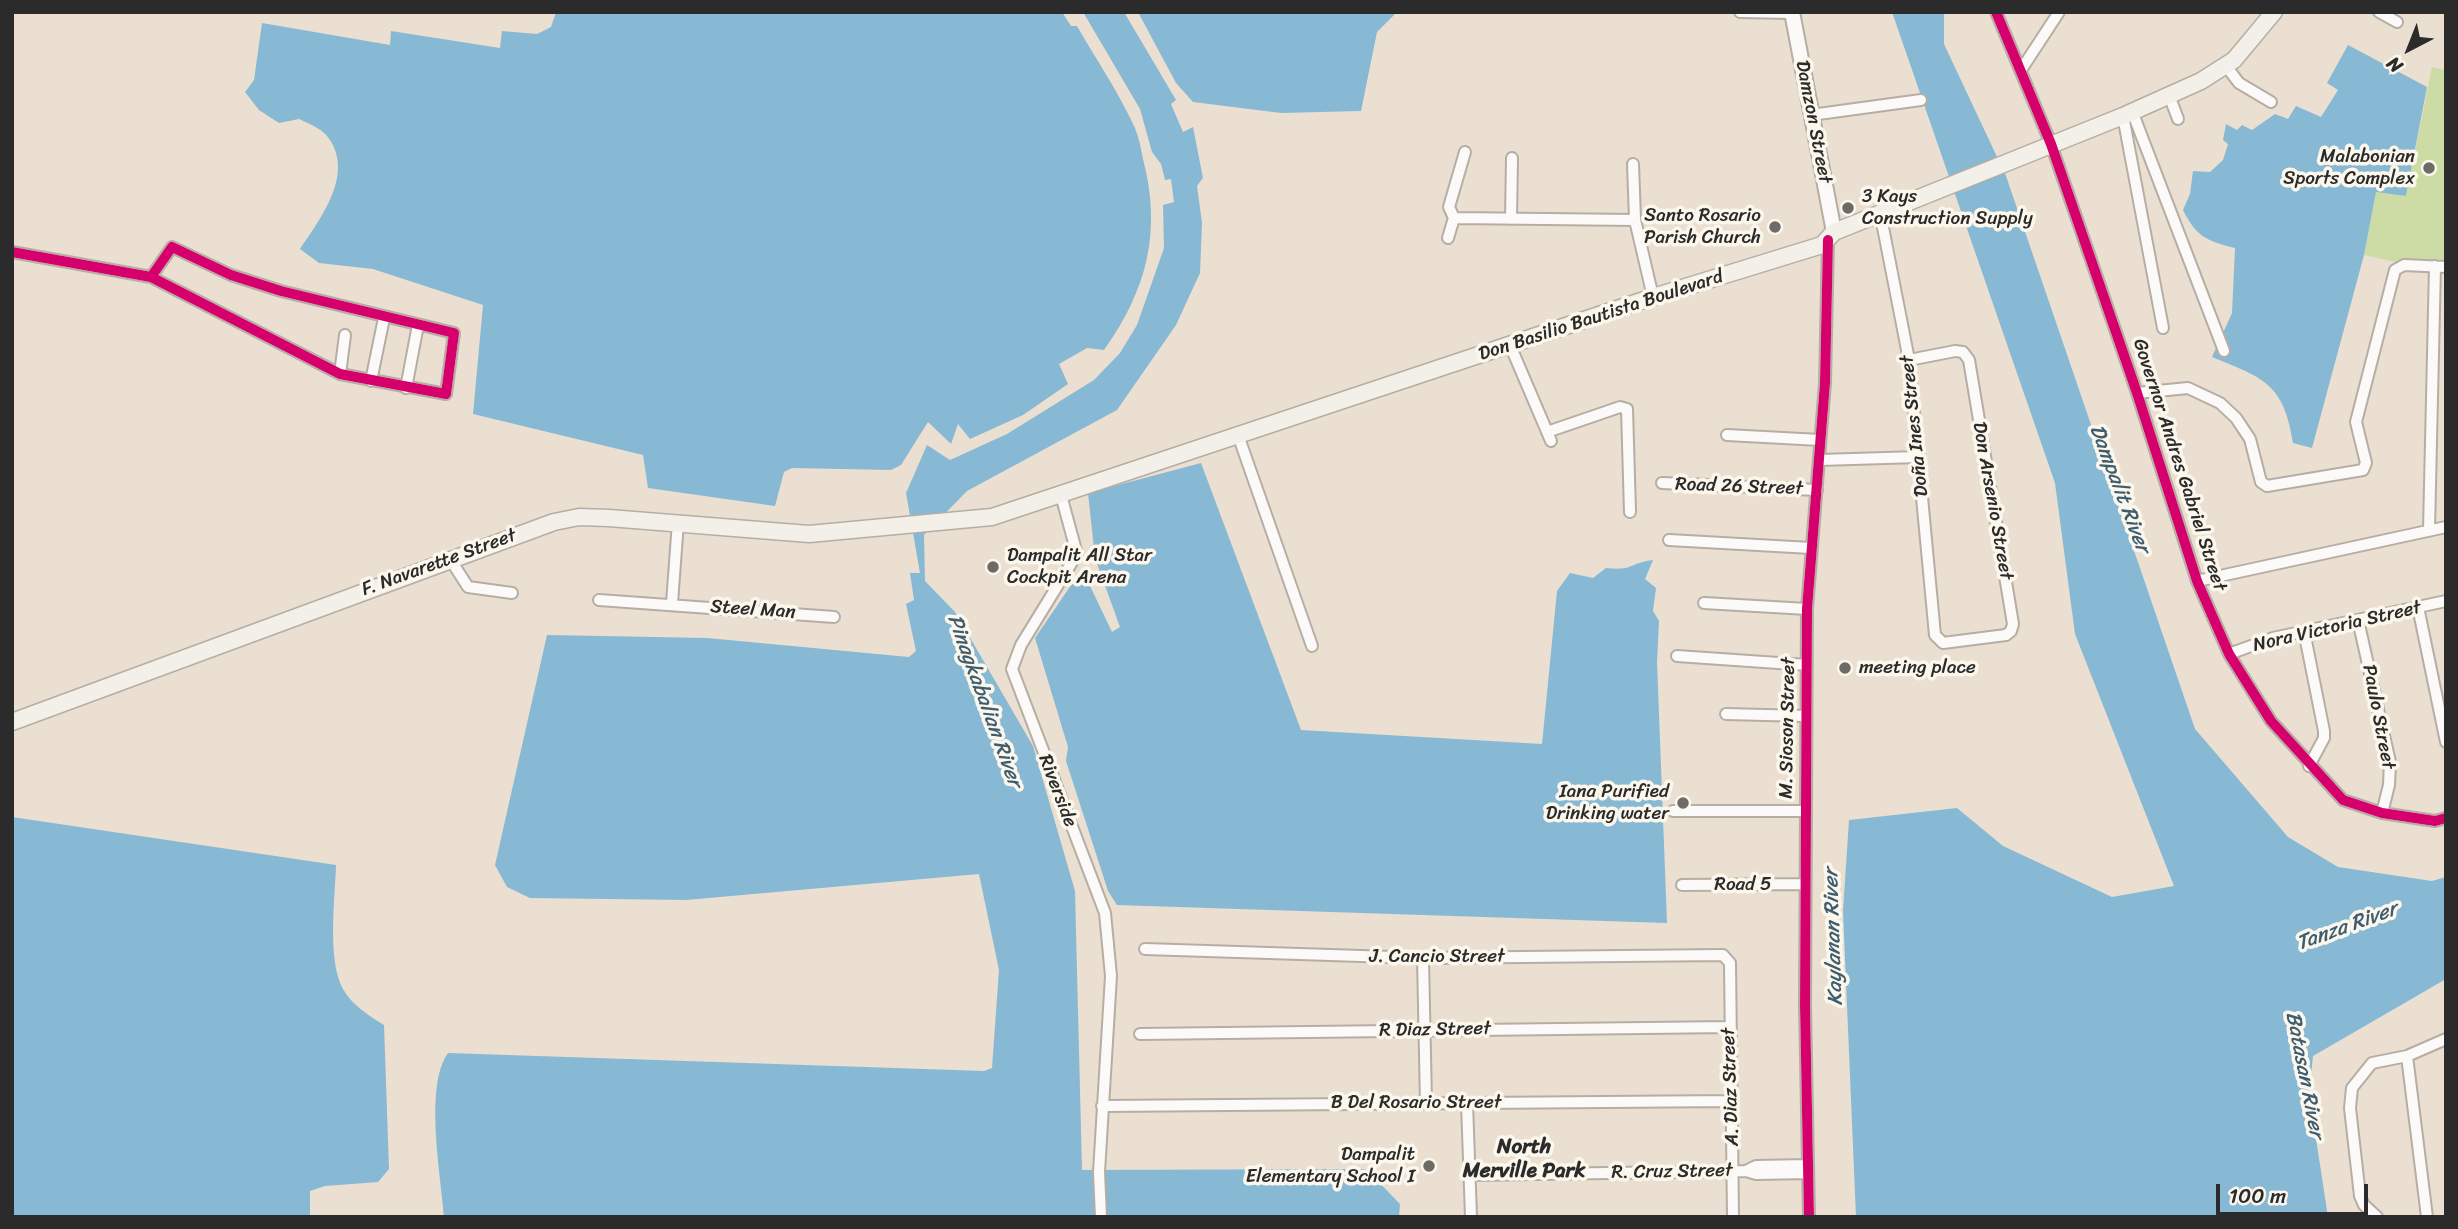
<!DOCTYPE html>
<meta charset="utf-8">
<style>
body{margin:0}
#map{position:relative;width:2458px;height:1229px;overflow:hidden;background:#eadfd0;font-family:Sriracha,sans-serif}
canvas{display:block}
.frame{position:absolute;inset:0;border:14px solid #2b2b2b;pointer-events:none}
.north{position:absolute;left:2374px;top:14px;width:70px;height:70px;-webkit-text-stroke:5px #fbf7ec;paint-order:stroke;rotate:222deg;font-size:19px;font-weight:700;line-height:28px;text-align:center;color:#2b2b2b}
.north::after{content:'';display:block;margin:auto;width:24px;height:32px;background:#2b2b2b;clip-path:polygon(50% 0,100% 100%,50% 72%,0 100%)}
.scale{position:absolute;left:2216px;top:1184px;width:152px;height:32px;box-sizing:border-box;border:4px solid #2b2b2b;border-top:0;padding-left:9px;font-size:21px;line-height:24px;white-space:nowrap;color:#2b2b2b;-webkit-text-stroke:5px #fbf7ec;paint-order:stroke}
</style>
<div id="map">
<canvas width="2458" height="1229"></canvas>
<div class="frame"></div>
<div class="north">N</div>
<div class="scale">100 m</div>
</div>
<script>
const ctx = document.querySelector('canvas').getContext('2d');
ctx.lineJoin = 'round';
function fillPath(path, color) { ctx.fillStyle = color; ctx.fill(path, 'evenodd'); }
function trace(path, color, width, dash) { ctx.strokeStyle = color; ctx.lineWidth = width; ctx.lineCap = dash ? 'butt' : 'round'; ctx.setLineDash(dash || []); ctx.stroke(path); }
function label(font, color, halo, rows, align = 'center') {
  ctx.font = font + ' Sriracha,sans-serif'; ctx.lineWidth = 7; ctx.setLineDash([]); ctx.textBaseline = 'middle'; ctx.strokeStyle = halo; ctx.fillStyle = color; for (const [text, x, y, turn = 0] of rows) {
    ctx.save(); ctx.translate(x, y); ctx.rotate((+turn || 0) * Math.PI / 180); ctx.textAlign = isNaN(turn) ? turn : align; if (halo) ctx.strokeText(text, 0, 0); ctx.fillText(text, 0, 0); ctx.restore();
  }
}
const green = new Path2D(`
 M 2432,67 L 2446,70 L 2446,264 L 2396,262 L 2364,255 L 2376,191 L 2406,196 Z`);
const water = new Path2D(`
 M 556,12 L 1062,12 L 1071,26 L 1077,26 C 1096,59 1119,93 1135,128 C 1139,138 1141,149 1143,159 C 1162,231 1147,290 1104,350 L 1087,348 L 1059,364 L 1068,384 L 1023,415 L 970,439 L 958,424 L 951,444 L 928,422 L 901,465 L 891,470 L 792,468 L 784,472 L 775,506 L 648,488 L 643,455 L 473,414 L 483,305 L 373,269 L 319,263 L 300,249 C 321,218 356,172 327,136 C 321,128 307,123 299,119 L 279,123 L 259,110 L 245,92 L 254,80 L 262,23 L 390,45 L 391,31 L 500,48 L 502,31 L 537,34 L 551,27 Z
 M 1083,12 L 1124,12 L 1176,100 L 1171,104 L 1183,132 L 1193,127 L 1203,178 L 1197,186 L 1202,223 L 1200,273 L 1176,325 L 1117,410 L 967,491 L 924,535 L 925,581 L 955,612 L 1033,746 L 1075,891 L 1082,1170 L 1366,1169 L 1400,1204 L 1399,1217 L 444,1217 C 441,1175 424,1086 448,1053 L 984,1071 L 992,1068 L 999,970 L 979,874 L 686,900 L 530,898 L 507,887 L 495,865 L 547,635 L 707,638 L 909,657 L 916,651 L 906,604 L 914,600 L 910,573 L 920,573 L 906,493 L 927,445 L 950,460 L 1007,434 L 1094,380 L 1120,353 L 1137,325 L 1164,248 L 1163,205 L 1174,202 L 1171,179 L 1165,180 L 1161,164 L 1152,152 L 1140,109 Z
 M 1138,12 L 1397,12 L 1377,32 L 1361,111 L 1281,113 L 1193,102 L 1176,83 Z
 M 1892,12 L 1944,12 L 1944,44 L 2006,176 L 2195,729 L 2288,837 L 2338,867 L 2432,881 L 2446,877 L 2446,979 L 2313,1056 L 2309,1093 L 2328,1217 L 1856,1217 L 1843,911 L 1849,820 L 1957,808 L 2003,846 L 2112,897 L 2174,886 L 2075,634 L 2055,483 Z
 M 2348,45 L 2427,87 L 2406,196 L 2376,192 L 2364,255 L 2312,448 L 2293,443 C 2284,383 2263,378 2212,357 L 2232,313 L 2235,248 C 2206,241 2196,236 2183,210 L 2190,194 L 2193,171 L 2210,172 L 2223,160 L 2228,144 L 2223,140 L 2226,124 L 2237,130 L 2242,125 L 2252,130 L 2275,114 L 2288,119 L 2296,106 L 2321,117 L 2338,90 L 2327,83 Z
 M 1201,463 L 1301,730 L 1542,744 L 1557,591 L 1570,573 L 1593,578 L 1606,568 C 1634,571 1629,563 1653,560 L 1645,579 L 1656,588 L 1653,611 L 1659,621 L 1657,662 L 1667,923 L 1117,905 L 1108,891 L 1066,761 L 1068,747 L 1035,638 L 1082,569 L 1112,632 L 1120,627 L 1095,558 L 1088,493 Z
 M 12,817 L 336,865 C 335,899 327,960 343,989 C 351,1004 369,1016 384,1025 L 389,1169 L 378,1182 L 325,1186 L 310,1191 L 310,1217 L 12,1217 Z`);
const minor = new Path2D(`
 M 1740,12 L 1792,13
 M 1996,12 L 2051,144 L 2137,393 L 2197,581 L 2229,654 L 2271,721 L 2343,800 L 2382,813 L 2435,821 L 2446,818
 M 2379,12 L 2397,22
 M 2226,66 L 2239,83 L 2271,102
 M 2021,70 L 2059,12
 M 2169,95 L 2178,119
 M 2132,111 L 2224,351
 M 1811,115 L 1921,100
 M 2123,116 L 2163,328
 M 1465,152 L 1449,207 L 1454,218 L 1635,220
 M 1633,164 L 1635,220 L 1653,297
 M 1880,212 L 1909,360 L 1935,635 L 1943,643 L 2006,635 L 2011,631 L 2013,624 L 1969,360 L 1963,352 L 1955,351 L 1909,360
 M 1511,219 L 1512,158
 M 1448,238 L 1454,218
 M 12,252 L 151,277 L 340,374 L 446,394 L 454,333 L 281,291 L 231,275 L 172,247 L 151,277
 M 1510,345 L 1551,441
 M 340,374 L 345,335
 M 371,381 L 384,318
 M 406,388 L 418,325
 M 2137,393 L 2188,388 L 2220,403 L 2236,418 L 2250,439 L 2261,482 L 2267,486 L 2363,470 L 2366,463 L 2356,422 L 2395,270 L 2404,265 L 2446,267
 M 1547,432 L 1620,407 L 1627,409 L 1630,512
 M 1238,435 L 1312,646
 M 1727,435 L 1820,440
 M 1819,460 L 1919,457
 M 1662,483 L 1817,490
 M 1061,495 L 1077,554 L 1021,645 L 1012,669 L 1105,913 L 1111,976 L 1099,1172 L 1101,1217
 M 2429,530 L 2435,266
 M 1669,540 L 1811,548
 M 450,559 L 468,587 L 512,593
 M 2197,581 L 2446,527
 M 599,600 L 834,617
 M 672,603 L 678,522
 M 1704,603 L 1807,609
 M 2418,607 L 2446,742
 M 2358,620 L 2390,762 L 2389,785 L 2382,813
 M 2304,631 L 2324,731 L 2324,738 L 2309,766
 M 2229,654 L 2273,638 L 2446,601
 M 1677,656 L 1807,665
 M 1726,714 L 1805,716
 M 1673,811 L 1805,811
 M 1682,885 L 1804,884
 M 1145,949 L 1423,958 L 1723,955 L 1730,963 L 1733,1217
 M 1423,958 L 1426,1103
 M 1140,1034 L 1729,1027
 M 2407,1056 L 2427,1217
 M 1467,1103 L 1471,1217
 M 1102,1106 L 1730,1101
 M 1746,1171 L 1756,1166 L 1808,1165
 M 1471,1175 L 1746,1171 L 1756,1174 L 1808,1173
 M 1809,1217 L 1805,1005 L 1807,609 L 1825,383 L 1828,240
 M 2377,1217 L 2364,1205 L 2360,1196 L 2350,1108 L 2352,1088 L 2372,1063 L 2407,1056 L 2446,1039`);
const tertiary = new Path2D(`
 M 1792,12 L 1834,232`);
const secondary = new Path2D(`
 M 12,722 L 554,522 L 579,517 L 609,518 L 809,534 L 992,517 L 1653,297 L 1822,245 L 1834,232 L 2123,116 L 2201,81 L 2234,60 L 2274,12`);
const cycleway = new Path2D(`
 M 1996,12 L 2051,144 L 2137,393 L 2197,581 L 2229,654 L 2271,721 L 2343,800 L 2382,813 L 2435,821 L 2446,818
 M 12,252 L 151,277 L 340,374 L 446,394 L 454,333 L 281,291 L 231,275 L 172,247 L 151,277
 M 1809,1217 L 1805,1005 L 1807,609 L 1825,383 L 1828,240`);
const markers = [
 [2429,168,7,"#6e6a65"],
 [1848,208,7,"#6e6a65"],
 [1775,227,7,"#6e6a65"],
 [993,567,7,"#6e6a65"],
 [1845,668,7,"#6e6a65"],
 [1683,803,7,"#6e6a65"],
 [1429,1166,7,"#6e6a65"]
];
const streetNames = [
 ["Damzon Street",1813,122,79],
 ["Don Basilio Bautista Boulevard",1601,316,-18],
 ["Doña Ines Street",1915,426,-96],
 ["Governor Andres Gabriel Street",2179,465,72],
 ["Road 26 Street",1739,487,2],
 ["Don Arsenio Street",1992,501,80],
 ["F. Navarette Street",439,563,-20],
 ["Steel Man",753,610,4],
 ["Nora Victoria Street",2337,627,-13],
 ["Paulo Street",2378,717,79],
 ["M. Sioson Street",1788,728,-89],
 ["Riverside",1057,791,69],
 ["Road 5",1743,885],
 ["J. Cancio Street",1437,957],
 ["R Diaz Street",1435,1030,-1],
 ["A. Diaz Street",1731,1087,-92],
 ["B Del Rosario Street",1416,1103],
 ["R. Cruz Street",1672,1172,-1]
];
const poiNames = [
 ["Malabonian",2415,157],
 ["Sports Complex",2415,179],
 ["3 Kays",1862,197,"left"],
 ["Construction Supply",1862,219,"left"],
 ["Santo Rosario",1761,216],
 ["Parish Church",1761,238],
 ["Dampalit All Star",1007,556,"left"],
 ["Cockpit Arena",1007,578,"left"],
 ["meeting place",1859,668,"left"],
 ["Iana Purified",1669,792],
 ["Drinking water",1669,814],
 ["Dampalit",1415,1155],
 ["Elementary School I",1415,1177]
];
const waterNames = [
 ["Dampalit River",2119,489,69],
 ["Pinagkabalian River",984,701,70],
 ["Tanza River",2347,927,-20],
 ["Kaylanan River",1834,937,-92],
 ["Batasan River",2304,1075,79]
];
const neighbourhoodNames = [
 ["North",1524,1148],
 ["Merville Park",1524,1172]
];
fillPath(green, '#cddca5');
fillPath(water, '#87b9d4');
trace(minor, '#b4aea4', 14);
trace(tertiary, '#b4aea4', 18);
trace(secondary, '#b4aea4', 19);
trace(minor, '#fcfaf8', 10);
trace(tertiary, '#fcfaf8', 14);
trace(secondary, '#f3f0ea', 16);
trace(cycleway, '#d6006c', 10);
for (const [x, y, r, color] of markers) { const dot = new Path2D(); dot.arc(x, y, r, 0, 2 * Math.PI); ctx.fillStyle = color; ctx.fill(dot); trace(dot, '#fbf7ec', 2.5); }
label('19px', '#2b2b2b', '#fbf7ec', streetNames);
label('19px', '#2b2b2b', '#fbf7ec', poiNames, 'right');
label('italic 21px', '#3f5d6f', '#fbf7ec', waterNames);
label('bold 21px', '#2b2b2b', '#fbf7ec', neighbourhoodNames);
</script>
